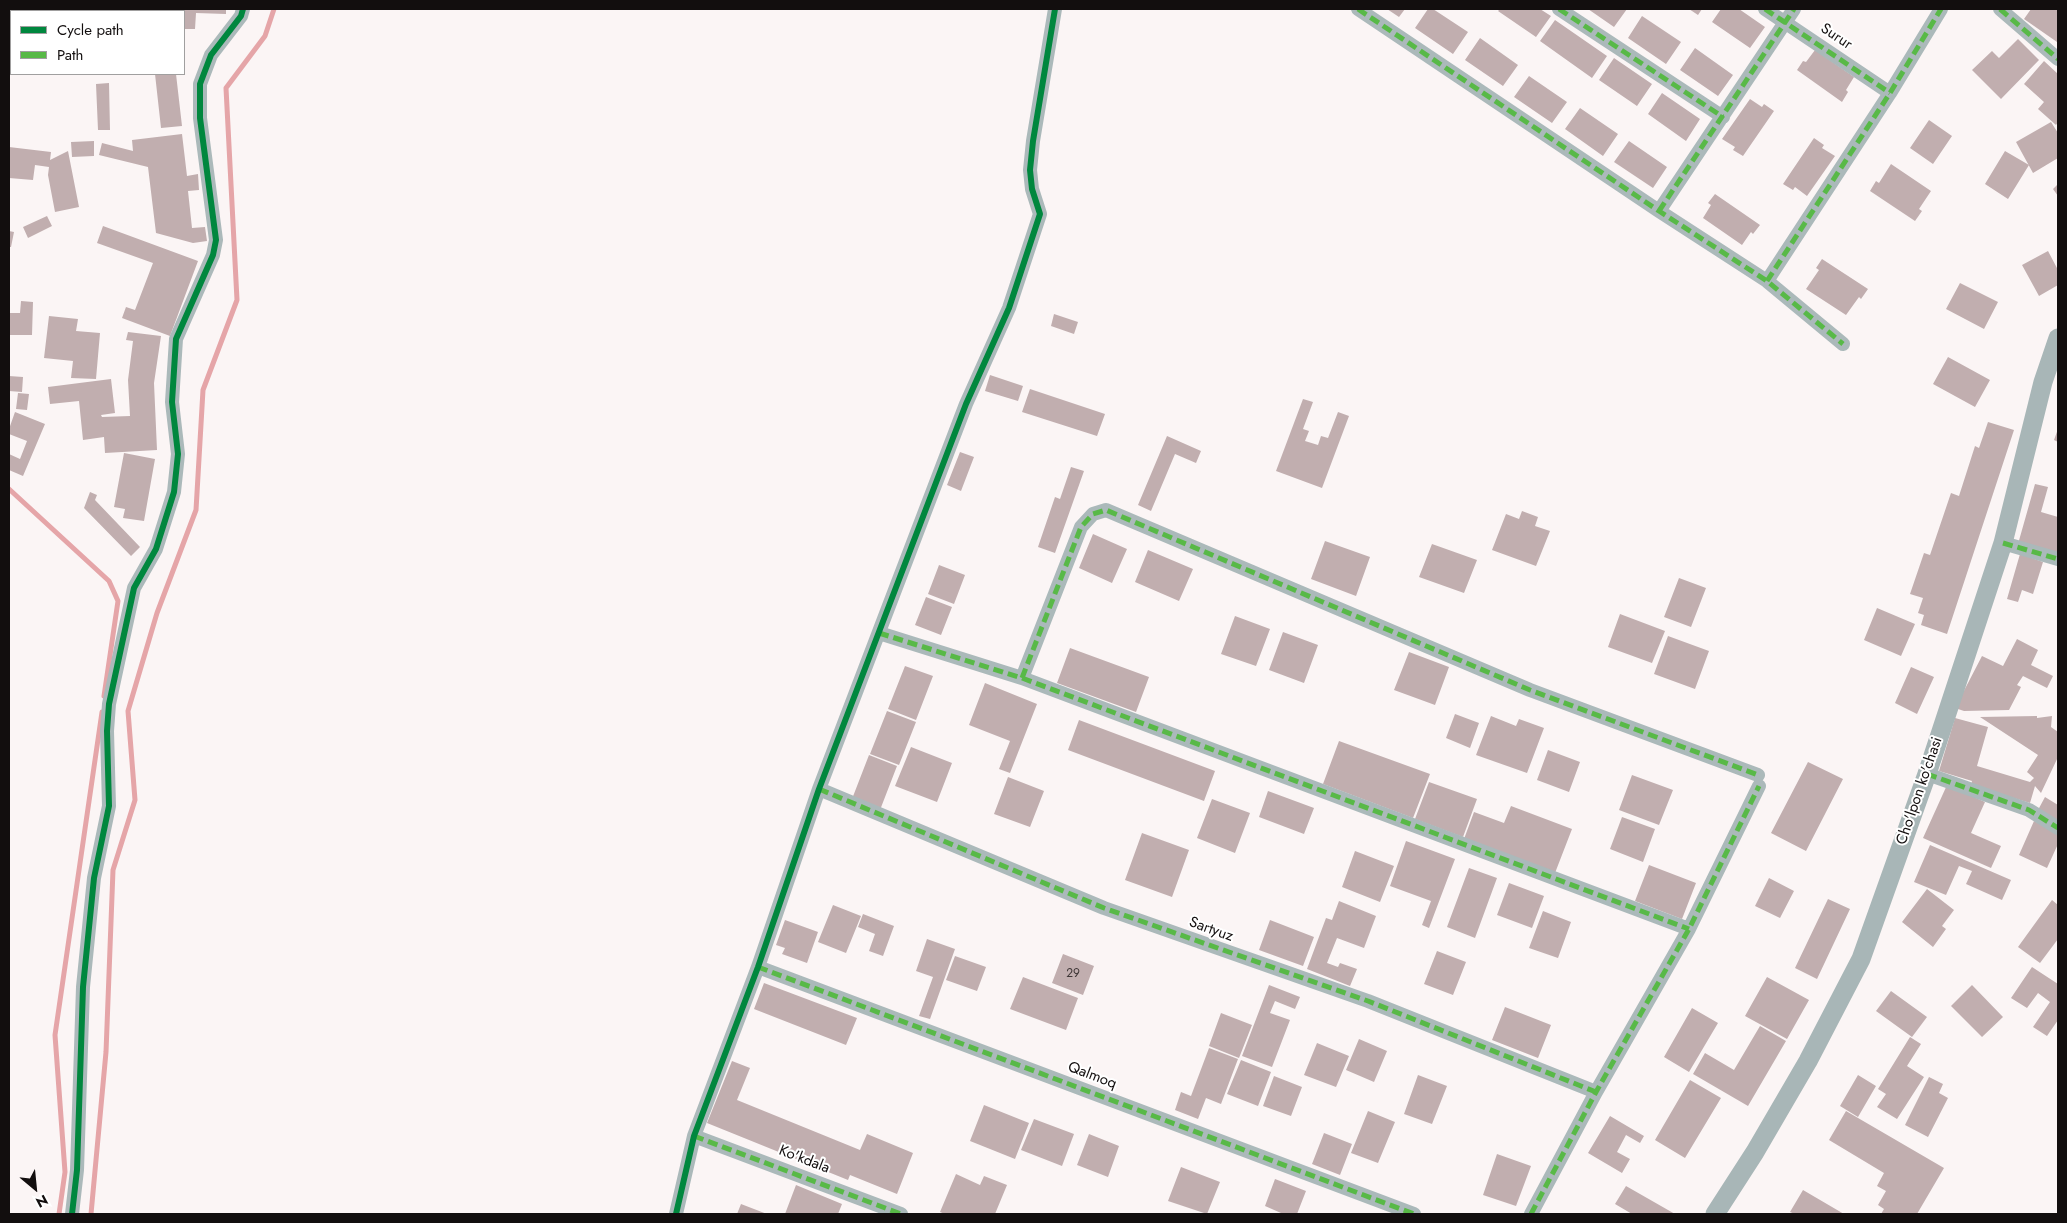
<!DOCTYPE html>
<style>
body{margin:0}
#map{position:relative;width:2067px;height:1223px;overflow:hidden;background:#fbf5f5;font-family:Jost,sans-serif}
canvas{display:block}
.frame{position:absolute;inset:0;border:10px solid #120e0e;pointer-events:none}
.legend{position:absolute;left:10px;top:10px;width:175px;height:65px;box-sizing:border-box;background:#fff;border:1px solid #a09f9f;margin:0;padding:6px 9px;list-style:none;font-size:15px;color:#120e0e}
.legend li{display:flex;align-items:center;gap:10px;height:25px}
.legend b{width:25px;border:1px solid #a09f9f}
.north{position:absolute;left:10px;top:1163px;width:50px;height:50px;-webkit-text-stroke:4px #fff;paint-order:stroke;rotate:152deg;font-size:14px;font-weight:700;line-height:20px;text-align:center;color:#120e0e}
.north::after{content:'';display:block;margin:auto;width:18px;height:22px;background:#120e0e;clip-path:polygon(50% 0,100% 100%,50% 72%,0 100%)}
</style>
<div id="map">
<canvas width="2067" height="1223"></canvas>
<div class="frame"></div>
<ul class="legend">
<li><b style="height:6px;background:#00873e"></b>Cycle path</li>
<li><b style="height:6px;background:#58b947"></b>Path</li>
</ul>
<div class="north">N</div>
</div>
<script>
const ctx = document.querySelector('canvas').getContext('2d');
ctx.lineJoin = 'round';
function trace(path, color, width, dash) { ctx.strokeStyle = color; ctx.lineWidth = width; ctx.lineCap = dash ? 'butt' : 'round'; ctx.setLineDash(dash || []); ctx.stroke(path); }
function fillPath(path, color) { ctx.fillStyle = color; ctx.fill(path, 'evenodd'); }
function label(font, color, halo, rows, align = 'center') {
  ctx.font = font + ' Jost,sans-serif'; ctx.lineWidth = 4; ctx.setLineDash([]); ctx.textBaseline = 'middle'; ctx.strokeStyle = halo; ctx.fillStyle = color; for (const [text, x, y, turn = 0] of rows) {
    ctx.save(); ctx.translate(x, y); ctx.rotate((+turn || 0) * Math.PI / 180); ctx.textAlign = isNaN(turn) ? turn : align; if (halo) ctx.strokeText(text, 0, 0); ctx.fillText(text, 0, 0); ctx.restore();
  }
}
const stream = new Path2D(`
 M 9,489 L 109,581 L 118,601 L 104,696
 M 59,1214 L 65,1172 L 55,1035 L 102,712
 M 91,1214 L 106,1052 L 113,870 L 135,800 L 128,711 L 157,613 L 196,510 L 203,390 L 237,300 L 226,88 L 265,36 L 274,9`);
const building = new Path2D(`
 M 9,9 L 73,9 L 73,11 L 11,11 L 11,18 L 9,18 Z
 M 113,9 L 126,9 L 126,11 L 113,11 Z
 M 130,9 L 226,9 L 226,14 L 196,13 L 195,29 L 184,29 L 184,11 L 130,11 Z
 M 1387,9 L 1405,9 L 1399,17 Z
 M 1428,9 L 1433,9 L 1468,32 L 1453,54 L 1415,28 Z
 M 1500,9 L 1540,9 L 1551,16 L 1536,37 L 1498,11 Z
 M 1588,9 L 1627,9 L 1614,27 Z
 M 1689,9 L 1702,9 L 1698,15 Z
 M 1721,9 L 1739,9 L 1765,27 L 1750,48 L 1712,22 Z
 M 2031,9 L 2058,9 L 2057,42 L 2024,19 Z
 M 1642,16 L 1681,42 L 1666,64 L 1628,38 Z
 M 1555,20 L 1607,56 L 1592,78 L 1540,41 Z
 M 1480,38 L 1518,65 L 1503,86 L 1465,60 Z
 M 2018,39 L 2039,60 L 2001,99 L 1972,70 L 1992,51 L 1999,58 Z
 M 1695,48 L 1733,75 L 1718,96 L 1680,70 Z
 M 1815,50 L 1854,77 L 1846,90 L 1848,92 L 1842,102 L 1797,70 L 1803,61 L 1806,62 Z
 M 1614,58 L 1652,84 L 1637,106 L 1599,80 Z
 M 9,61 L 11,61 L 11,72 L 9,72 Z
 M 2044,61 L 2058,74 L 2058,122 L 2056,125 L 2038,109 L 2044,102 L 2024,84 Z
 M 155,74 L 176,74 L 182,126 L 161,128 Z
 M 1529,76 L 1567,102 L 1552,123 L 1514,97 Z
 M 109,83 L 110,130 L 98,130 L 96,84 Z
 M 1662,93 L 1700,119 L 1686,141 L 1648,114 Z
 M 1750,99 L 1762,107 L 1764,104 L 1774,111 L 1743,156 L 1733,150 L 1735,147 L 1722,139 Z
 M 1580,108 L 1618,134 L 1603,156 L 1565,129 Z
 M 1929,120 L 1952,136 L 1933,164 L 1910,148 Z
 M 2051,122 L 2058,133 L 2058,158 L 2033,173 L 2016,142 Z
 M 182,134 L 187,176 L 198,174 L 199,190 L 188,191 L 192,228 L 205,227 L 207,241 L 193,243 L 156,233 L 148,167 L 99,155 L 102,143 L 133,151 L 132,140 Z
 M 1814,138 L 1824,145 L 1822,148 L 1835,156 L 1807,196 L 1795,187 L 1793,190 L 1783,184 Z
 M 94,141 L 94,156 L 72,157 L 71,142 Z
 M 1629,141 L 1667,167 L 1653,188 L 1614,162 Z
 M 9,147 L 51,152 L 50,160 L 68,151 L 79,207 L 55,212 L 48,175 L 49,167 L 35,165 L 33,180 L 9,178 Z
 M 2005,151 L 2029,165 L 2008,199 L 1985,184 Z
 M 1891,164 L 1931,191 L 1919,209 L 1922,211 L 1915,221 L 1870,191 L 1876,181 L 1879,183 Z
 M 2058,184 L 2058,196 L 2053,189 Z
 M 1715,194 L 1760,225 L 1753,234 L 1751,232 L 1742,245 L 1703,218 L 1711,205 L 1708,203 Z
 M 47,216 L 52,226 L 28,238 L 23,227 Z
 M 103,226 L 198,261 L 170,336 L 122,318 L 126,307 L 135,310 L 153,263 L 97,243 Z
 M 9,231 L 14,232 L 11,247 L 9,247 Z
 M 2048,251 L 2058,270 L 2058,285 L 2039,296 L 2022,265 Z
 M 1822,259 L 1868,289 L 1861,299 L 1859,297 L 1846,315 L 1806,289 L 1819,270 L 1816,268 Z
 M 1960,283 L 1998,302 L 1984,329 L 1946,309 Z
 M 21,301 L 33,302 L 32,335 L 9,335 L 9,313 L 20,313 Z
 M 1054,314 L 1078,322 L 1074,334 L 1051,326 Z
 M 49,316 L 78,319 L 76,331 L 100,333 L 96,379 L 71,378 L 73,361 L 44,358 Z
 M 128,332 L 161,336 L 154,383 L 157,450 L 105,453 L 104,437 L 83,440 L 79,401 L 50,404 L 48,387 L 111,379 L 115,413 L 101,415 L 102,417 L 130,416 L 128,380 L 133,341 L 126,340 Z
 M 1948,357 L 1990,380 L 1975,407 L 1933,384 Z
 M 990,375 L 1023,386 L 1018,401 L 985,391 Z
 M 9,376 L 23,377 L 22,392 L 9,391 Z
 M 1030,389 L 1105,414 L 1097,436 L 1022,412 Z
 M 18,393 L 29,394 L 27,410 L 16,409 Z
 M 1303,399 L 1313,402 L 1303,429 L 1309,431 L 1305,441 L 1318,445 L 1321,436 L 1328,438 L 1338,412 L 1349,416 L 1322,488 L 1276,471 Z
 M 15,412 L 45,424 L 23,476 L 9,470 L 9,454 L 20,459 L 27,441 L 9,434 L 9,429 Z
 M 1988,422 L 2014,430 L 1947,634 L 1921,625 L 1924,615 L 1918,613 L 1923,598 L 1910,594 L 1924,553 L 1930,555 L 1951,493 L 1959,496 L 1975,446 L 1979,448 Z
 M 2058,429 L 2058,442 L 2054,440 Z
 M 1167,436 L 1201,451 L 1196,463 L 1175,454 L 1151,511 L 1138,505 Z
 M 960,452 L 974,457 L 961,491 L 947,485 Z
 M 124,453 L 155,459 L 144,521 L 123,518 L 125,509 L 114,507 Z
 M 1071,467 L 1084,471 L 1055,553 L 1038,547 L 1055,497 L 1060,499 Z
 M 2035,484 L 2048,487 L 2041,512 L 2058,517 L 2058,556 L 2018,544 Z
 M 90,492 L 97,495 L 95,500 L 140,547 L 131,556 L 84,508 Z
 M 1522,511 L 1538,517 L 1535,526 L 1550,531 L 1536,566 L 1492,550 L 1506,514 L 1519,519 Z
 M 1093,534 L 1127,549 L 1112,583 L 1079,568 Z
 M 1325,541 L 1370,557 L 1356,596 L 1311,579 Z
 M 1432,544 L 1477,560 L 1464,593 L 1419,577 Z
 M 1148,550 L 1193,569 L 1179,601 L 1135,582 Z
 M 2020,554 L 2043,562 L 2033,594 L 2022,590 L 2018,602 L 2007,599 Z
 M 939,565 L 965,575 L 954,604 L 928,594 Z
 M 1679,578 L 1706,588 L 1691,627 L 1664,617 Z
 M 926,597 L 952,607 L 941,635 L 915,625 Z
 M 1877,608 L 1915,624 L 1901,656 L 1864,640 Z
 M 1620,614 L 1665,631 L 1652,663 L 1608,647 Z
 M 1235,616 L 1270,629 L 1256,666 L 1221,654 Z
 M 1283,632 L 1318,645 L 1304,683 L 1269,670 Z
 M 1668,636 L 1709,651 L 1695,689 L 1654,674 Z
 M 2017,639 L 2038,650 L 2031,665 L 2053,676 L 2047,688 L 2023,676 L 2017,685 L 2021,687 L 2009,710 L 1964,711 L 1955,708 L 1982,656 L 2003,666 Z
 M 1070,648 L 1149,677 L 1136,712 L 1057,683 Z
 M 1409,652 L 1449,667 L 1435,705 L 1394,690 Z
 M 905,666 L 933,676 L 916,720 L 888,709 Z
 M 1911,667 L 1934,677 L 1917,714 L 1895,703 Z
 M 985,683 L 1037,704 L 1010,773 L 999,769 L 1010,741 L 969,725 Z
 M 887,711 L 916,722 L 899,765 L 870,754 Z
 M 1455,714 L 1479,723 L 1470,748 L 1446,738 Z
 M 1491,716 L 1516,726 L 1519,719 L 1544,728 L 1527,773 L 1476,755 Z
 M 2037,716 L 2037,718 L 2052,716 L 2051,727 L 2058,732 L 2058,757 L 2041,793 L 2035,786 L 2030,803 L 1971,785 L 1972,781 L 1939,771 L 1955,718 L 1988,727 L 1977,766 L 2030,782 L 2034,778 L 2027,772 L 2038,755 L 1980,717 Z
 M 1079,720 L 1215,771 L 1204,801 L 1068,750 Z
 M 1339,741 L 1430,774 L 1413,818 L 1323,784 Z
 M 911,747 L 952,763 L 937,802 L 895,786 Z
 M 1548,750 L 1580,762 L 1569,792 L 1537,780 Z
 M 869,755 L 897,766 L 880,810 L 852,799 Z
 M 1808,762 L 1843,779 L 1806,851 L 1771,833 Z
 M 1632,775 L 1673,790 L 1659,825 L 1619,810 Z
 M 1008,777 L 1044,791 L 1030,827 L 994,814 Z
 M 1429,782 L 1477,799 L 1463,837 L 1415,819 Z
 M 1947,785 L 1985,802 L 1971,833 L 2001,846 L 1991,868 L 1923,838 Z
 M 1268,791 L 1314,808 L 1304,834 L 1259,817 Z
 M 2045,797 L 2058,805 L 2058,821 L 2038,810 Z
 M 1212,799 L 1250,813 L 1235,853 L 1197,838 Z
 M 1511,806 L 1572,829 L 1555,873 L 1464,839 L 1474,812 L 1504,823 Z
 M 1622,817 L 1655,829 L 1643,862 L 1610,849 Z
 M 2034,821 L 2058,832 L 2058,844 L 2047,868 L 2019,855 Z
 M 1142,833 L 1189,850 L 1172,897 L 1125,880 Z
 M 1406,841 L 1455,859 L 1429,928 L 1422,925 L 1431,901 L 1390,886 Z
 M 1930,845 L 2011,880 L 2002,900 L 1966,884 L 1972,871 L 1959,866 L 1946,895 L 1914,882 Z
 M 1355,851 L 1394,866 L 1380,902 L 1342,887 Z
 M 1649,865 L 1696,883 L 1682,919 L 1635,901 Z
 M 1469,868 L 1497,878 L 1475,938 L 1447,927 Z
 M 1769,878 L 1794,891 L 1780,918 L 1755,906 Z
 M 1509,883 L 1544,896 L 1532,928 L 1497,915 Z
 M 1927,889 L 1954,910 L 1942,926 L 1946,929 L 1933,947 L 1902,922 Z
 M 1828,899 L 1850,909 L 1817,979 L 1795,968 Z
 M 2052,900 L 2058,905 L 2058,939 L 2040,963 L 2018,947 Z
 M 1339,901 L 1376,916 L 1364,948 L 1337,938 L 1327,963 L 1338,967 L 1340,963 L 1357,969 L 1350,986 L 1307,969 L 1326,918 L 1332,920 Z
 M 833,905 L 861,916 L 846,953 L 818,942 Z
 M 1543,911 L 1571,922 L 1558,958 L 1529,948 Z
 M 863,914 L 894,926 L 883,956 L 869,951 L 875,934 L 858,927 Z
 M 785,920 L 818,932 L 807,963 L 782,954 L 785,948 L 776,945 Z
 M 1270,920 L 1314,937 L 1303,966 L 1259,950 Z
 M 927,939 L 955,949 L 930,1019 L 919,1016 L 933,977 L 916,971 Z
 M 1437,951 L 1466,962 L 1453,995 L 1424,984 Z
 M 1063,954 L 1094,966 L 1083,995 L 1052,983 Z
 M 955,956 L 986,967 L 977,991 L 946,980 Z
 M 2032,967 L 2058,984 L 2058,1020 L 2047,1036 L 2033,1027 L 2050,1002 L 2038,993 L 2027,1008 L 2011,998 Z
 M 1023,977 L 1078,998 L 1066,1030 L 1010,1009 Z
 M 1767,977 L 1809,1000 L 1787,1039 L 1745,1016 Z
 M 764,983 L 857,1018 L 846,1045 L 754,1009 Z
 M 1269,985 L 1300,997 L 1295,1009 L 1275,1001 L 1270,1013 L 1290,1020 L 1272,1067 L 1242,1056 Z
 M 1972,985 L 2003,1017 L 1982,1037 L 1951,1006 Z
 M 1891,991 L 1927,1017 L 1912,1037 L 1876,1011 Z
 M 1505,1007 L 1551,1025 L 1538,1058 L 1492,1040 Z
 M 1692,1008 L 1718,1023 L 1689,1072 L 1664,1057 Z
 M 1221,1013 L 1252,1025 L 1239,1058 L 1209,1046 Z
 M 1760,1026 L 1786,1041 L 1748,1106 L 1693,1074 L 1705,1053 L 1734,1070 Z
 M 1910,1037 L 1921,1044 L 1907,1066 L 1924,1077 L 1897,1119 L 1877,1107 L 1886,1094 L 1878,1089 Z
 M 1359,1039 L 1387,1051 L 1374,1082 L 1346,1070 Z
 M 1317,1043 L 1349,1056 L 1336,1087 L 1304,1075 Z
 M 1209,1048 L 1238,1059 L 1221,1104 L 1206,1098 L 1198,1119 L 1175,1110 L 1181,1092 L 1191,1096 Z
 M 1241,1060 L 1271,1072 L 1258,1106 L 1227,1094 Z
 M 732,1061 L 750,1068 L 737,1100 L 860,1150 L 867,1134 L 913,1153 L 897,1194 L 850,1175 L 848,1180 L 707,1123 Z
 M 1418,1075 L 1447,1086 L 1432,1124 L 1404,1114 Z
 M 1858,1075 L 1876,1086 L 1858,1117 L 1840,1106 Z
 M 1274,1076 L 1302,1087 L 1291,1116 L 1263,1106 Z
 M 1929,1077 L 1943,1084 L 1939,1093 L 1948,1098 L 1928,1137 L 1905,1125 Z
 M 1690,1080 L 1721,1098 L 1685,1158 L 1655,1140 Z
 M 984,1105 L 1029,1123 L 1015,1159 L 970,1141 Z
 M 1368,1111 L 1395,1122 L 1378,1163 L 1351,1153 Z
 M 1846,1111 L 1944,1168 L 1917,1214 L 1881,1214 L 1884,1209 L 1878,1205 L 1886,1191 L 1877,1186 L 1884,1173 L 1829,1140 Z
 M 1610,1116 L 1644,1136 L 1640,1143 L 1626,1135 L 1617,1152 L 1630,1159 L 1622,1173 L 1588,1153 Z
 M 1034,1119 L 1074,1134 L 1062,1166 L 1021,1150 Z
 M 1324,1133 L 1352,1144 L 1340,1175 L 1312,1164 Z
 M 1089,1134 L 1119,1146 L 1108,1177 L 1077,1165 Z
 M 1497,1154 L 1531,1166 L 1516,1206 L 1483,1195 Z
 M 1181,1167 L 1220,1182 L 1207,1214 L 1168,1201 Z
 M 956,1174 L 980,1185 L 984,1176 L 1007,1185 L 995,1214 L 945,1214 L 940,1212 Z
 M 1275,1179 L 1306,1191 L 1297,1214 L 1281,1214 L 1281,1213 L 1265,1206 Z
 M 796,1185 L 842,1204 L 838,1214 L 785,1214 Z
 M 1626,1186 L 1675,1214 L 1632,1214 L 1615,1204 Z
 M 1803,1190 L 1844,1214 L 1795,1214 L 1790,1212 Z
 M 741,1204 L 767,1214 L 737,1214 Z`);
const minor = new Path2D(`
 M 1358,9 L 1659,211 L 1767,281 L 1843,344
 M 1559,9 L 1723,117
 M 1765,9 L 1890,93
 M 2000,9 L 2058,59
 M 81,11 L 81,9
 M 1659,211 L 1794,9
 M 1767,281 L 1890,93 L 1941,9
 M 2003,543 L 2058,559
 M 879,633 L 1022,678 L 1689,929
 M 1022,678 L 1081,527 L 1093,514 L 1106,510 L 1530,690 L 1758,775
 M 1927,774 L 2029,810 L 2058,828
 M 819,789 L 1104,908 L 1368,1001 L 1596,1092
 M 758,967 L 1414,1214
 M 694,1136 L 901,1214
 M 72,1214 L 77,1170 L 83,987 L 94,878 L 109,806 L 107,731 L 109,704 L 134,588 L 156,549 L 174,492 L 178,454 L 172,402 L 176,339 L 213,255 L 216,240 L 200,118 L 200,84 L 211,55 L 241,16 L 243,9
 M 676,1214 L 694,1136 L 758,967 L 819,789 L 966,404 L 1009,308 L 1040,214 L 1032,189 L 1030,170 L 1033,141 L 1055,9
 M 1531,1214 L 1596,1092 L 1689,929 L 1759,786`);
const secondary = new Path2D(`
 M 1715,1214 L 1755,1152 L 1808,1061 L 1861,959 L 1927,774 L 2003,543 L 2043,382 L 2058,338`);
const quiet = new Path2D(`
 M 1358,9 L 1659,211 L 1767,281 L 1843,344
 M 1559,9 L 1723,117
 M 1765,9 L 1890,93
 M 2000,9 L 2058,59
 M 81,11 L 81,9
 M 1659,211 L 1794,9
 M 1767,281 L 1890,93 L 1941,9
 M 2003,543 L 2058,559
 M 879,633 L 1022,678 L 1689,929
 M 1022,678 L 1081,527 L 1093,514 L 1106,510 L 1530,690 L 1758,775
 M 1927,774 L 2029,810 L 2058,828
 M 819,789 L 1104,908 L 1368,1001 L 1596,1092
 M 758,967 L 1414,1214
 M 694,1136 L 901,1214
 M 1531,1214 L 1596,1092 L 1689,929 L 1759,786`);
const cycleway = new Path2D(`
 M 72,1214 L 77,1170 L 83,987 L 94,878 L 109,806 L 107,731 L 109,704 L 134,588 L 156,549 L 174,492 L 178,454 L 172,402 L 176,339 L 213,255 L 216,240 L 200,118 L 200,84 L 211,55 L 241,16 L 243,9
 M 676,1214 L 694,1136 L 758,967 L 819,789 L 966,404 L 1009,308 L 1040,214 L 1032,189 L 1030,170 L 1033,141 L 1055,9`);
const numberNames = [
 ["29",1073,974]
];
const streetNames = [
 ["Surur",1836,37,34],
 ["Cho'lpon ko'chasi",1920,791,-71],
 ["Sartyuz",1211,930,20],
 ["Qalmoq",1092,1076,21],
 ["Ko'kdala",804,1160,21]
];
trace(stream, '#e5a5a8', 5);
fillPath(building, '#c1aeaf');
trace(minor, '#abb9ba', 14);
trace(secondary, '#a8b6b7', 19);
trace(quiet, '#58b947', 5, [10, 5]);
trace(cycleway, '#00873e', 6);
label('12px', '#3e3636', null, numberNames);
label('15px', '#120e0e', '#fff', streetNames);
</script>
